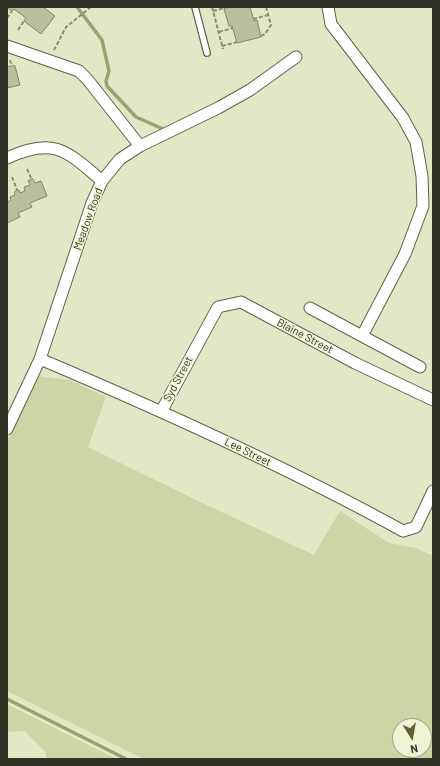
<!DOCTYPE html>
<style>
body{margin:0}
#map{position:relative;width:440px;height:766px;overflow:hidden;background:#e3e7c7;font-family:Barlow,sans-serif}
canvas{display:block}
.frame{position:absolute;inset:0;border:8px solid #323327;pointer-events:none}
.north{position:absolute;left:392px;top:718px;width:40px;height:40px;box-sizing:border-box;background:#f0f4d4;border:1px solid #a4a78f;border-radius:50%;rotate:169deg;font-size:11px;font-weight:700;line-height:16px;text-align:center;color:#323327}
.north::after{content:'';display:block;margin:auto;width:14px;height:18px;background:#5d612f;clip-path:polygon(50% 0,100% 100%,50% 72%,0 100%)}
</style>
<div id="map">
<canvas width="440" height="766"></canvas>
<div class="frame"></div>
<div class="north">N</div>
</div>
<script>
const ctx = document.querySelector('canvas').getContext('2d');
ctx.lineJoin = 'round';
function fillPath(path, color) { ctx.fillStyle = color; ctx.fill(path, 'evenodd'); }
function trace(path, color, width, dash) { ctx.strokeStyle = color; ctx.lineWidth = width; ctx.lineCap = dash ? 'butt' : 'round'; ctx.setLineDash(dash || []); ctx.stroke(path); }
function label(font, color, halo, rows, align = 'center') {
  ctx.font = font + ' Barlow,sans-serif'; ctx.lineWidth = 3; ctx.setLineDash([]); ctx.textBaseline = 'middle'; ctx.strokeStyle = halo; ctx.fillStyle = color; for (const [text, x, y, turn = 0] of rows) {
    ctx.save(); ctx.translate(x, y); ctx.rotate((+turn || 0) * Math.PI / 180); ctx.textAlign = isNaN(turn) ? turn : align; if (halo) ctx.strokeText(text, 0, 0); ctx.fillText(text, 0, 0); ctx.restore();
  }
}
const green = new Path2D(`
 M 37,376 L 69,380 L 106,397 L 88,447 L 198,501 L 314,555 L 340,511 L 389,543 L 416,548 L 433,556 L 433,759 L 144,759 L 7,691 L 7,442 ZM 400,726 L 424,726 L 424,750 L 400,750 Z
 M 7,704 L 116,759 L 46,759 L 46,753 L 25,731 L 7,732 Z`);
const stream = new Path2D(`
 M 77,7 L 102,40 L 109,71 L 106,81 L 107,86 L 136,117 L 163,129
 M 7,699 L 126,759`);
const building = new Path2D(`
 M 7,7 L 43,7 L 55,16 L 41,34 L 24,21 L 26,18 L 14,9 L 12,11 Z
 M 228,7 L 250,7 L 254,21 L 257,20 L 261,37 L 237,43 L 232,26 L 229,26 L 224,9 Z
 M 15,66 L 20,85 L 7,88 L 7,67 Z
 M 33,179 L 35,183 L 41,181 L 47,196 L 30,203 L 32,207 L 18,213 L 20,217 L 7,223 L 7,198 L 8,202 L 11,200 L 10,197 L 15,195 L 14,192 L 17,190 L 19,190 L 20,193 L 25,191 L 24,187 L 30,185 L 28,181 Z`);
const path = new Path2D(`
 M 212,7 L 223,49
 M 213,11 L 228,7
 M 7,18 L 12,11
 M 253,19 L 268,15
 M 18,30 L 24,21
 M 219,32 L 233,28
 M 261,36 L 265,34 L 271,25 L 266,7
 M 222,46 L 237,42
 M 54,50 L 66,27 L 91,7
 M 10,60 L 12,66
 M 27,169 L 32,180
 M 12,177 L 17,190`);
const lane = new Path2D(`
 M 195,7 L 207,53`);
const street = new Path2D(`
 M 328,7 L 331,24 L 403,118 L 416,142 L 422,176 L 423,206 L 405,254 L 362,336 L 420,367
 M 7,46 L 79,71 L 87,79 L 140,146
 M 7,158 C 54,136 67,151 102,181
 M 310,308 L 362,336
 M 40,359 C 163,411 285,466 403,531 L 416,527 L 433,491
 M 162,410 L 218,307 L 241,302 L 355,363 L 433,400
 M 7,429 L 40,359 L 92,203 L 102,181 L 120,159 L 140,146 L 218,108 L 250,90 L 296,57`);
const streetNames = [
 ["Meadow Road",88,219,-70],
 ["Blaine Street",305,336,28],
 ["Syd Street",178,379,-62],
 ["Lee Street",248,452,26]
];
fillPath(green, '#ced4a4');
trace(stream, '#9ca172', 3.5);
fillPath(building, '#babea0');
trace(building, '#828669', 1);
trace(lane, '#606247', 8);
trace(street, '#606247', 13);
trace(path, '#8a8c76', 2, [4, 2]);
trace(lane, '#fff', 5.5);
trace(street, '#fff', 11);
label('11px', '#323327', '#f0f4d4', streetNames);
</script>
